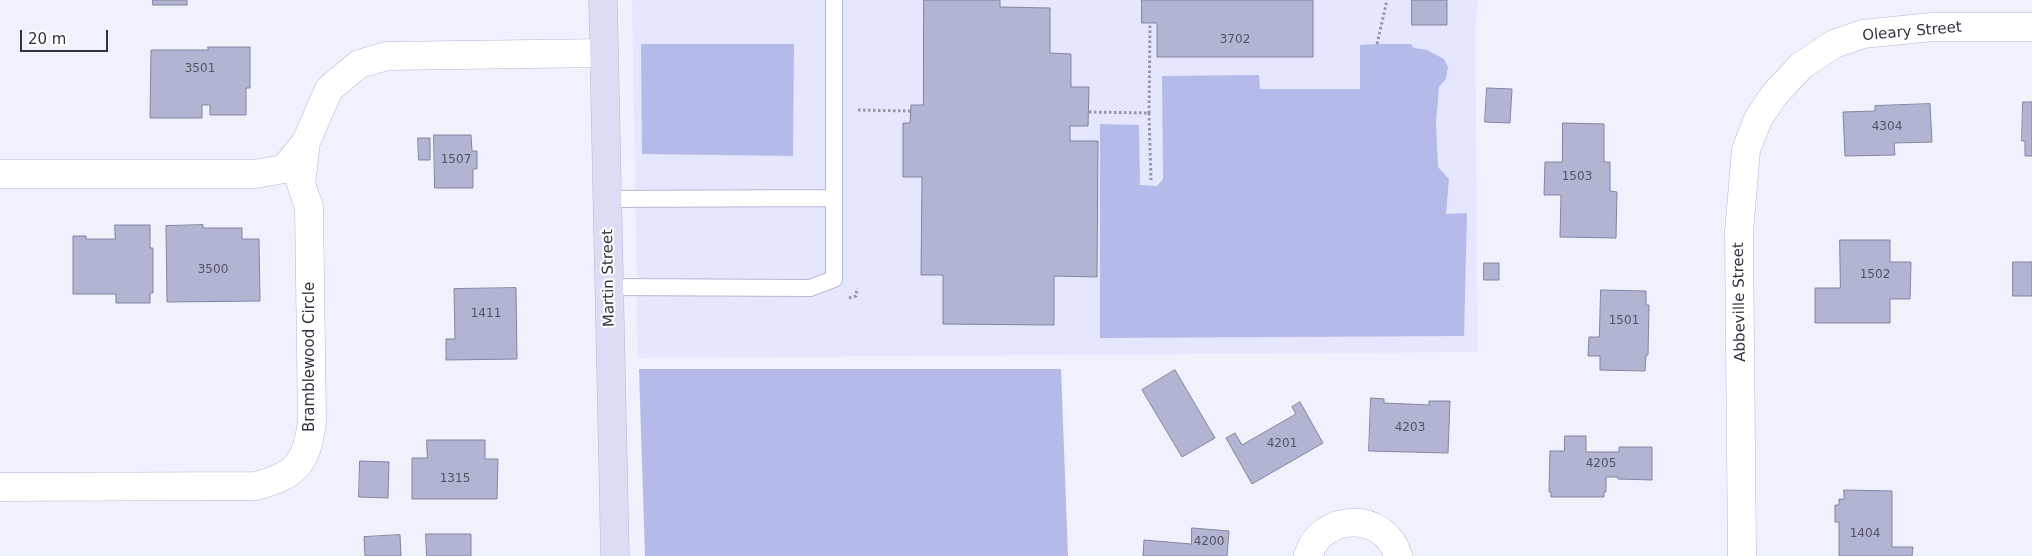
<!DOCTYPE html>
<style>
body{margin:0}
#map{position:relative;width:2032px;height:556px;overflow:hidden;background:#eff1fd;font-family:"DejaVu Sans",sans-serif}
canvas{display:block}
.scale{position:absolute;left:20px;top:30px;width:88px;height:22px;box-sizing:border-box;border:2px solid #32333f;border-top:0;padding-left:6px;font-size:15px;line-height:18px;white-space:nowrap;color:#32333f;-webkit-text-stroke:4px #fff;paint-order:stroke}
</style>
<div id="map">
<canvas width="2032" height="556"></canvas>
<div class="scale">20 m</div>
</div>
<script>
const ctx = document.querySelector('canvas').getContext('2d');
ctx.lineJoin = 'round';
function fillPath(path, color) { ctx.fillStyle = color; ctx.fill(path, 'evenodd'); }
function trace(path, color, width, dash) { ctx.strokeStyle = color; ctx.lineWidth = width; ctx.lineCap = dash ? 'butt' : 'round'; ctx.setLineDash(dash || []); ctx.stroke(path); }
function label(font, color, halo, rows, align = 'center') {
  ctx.font = font + ' "DejaVu Sans",sans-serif'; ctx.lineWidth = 4; ctx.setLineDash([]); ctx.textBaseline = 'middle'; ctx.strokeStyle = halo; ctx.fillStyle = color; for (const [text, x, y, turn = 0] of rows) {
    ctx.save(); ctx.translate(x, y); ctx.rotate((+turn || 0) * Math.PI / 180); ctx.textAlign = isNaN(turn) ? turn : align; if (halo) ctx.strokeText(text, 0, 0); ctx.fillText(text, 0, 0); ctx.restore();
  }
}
const built = new Path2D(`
 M 632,0 L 1478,0 L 1475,32 L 1478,352 L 638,358 Z`);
const green = new Path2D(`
 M 641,44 L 794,44 L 793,156 L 642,154 Z
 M 1377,44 L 1411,44 L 1414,48 L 1427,50 L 1444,59 L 1448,67 L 1446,79 L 1439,87 L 1436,123 L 1438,167 L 1449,179 L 1446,214 L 1467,213 L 1464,336 L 1100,338 L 1100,124 L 1139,125 L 1140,185 L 1157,186 L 1163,179 L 1162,76 L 1259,75 L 1260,89 L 1360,89 L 1360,45 Z
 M 639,369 L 1061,369 L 1068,556 L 645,556 Z`);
const building = new Path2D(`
 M 153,0 L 187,0 L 187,5 L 153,5 Z
 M 924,0 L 1000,0 L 1000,7 L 1050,8 L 1050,53 L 1071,54 L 1071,87 L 1089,87 L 1088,126 L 1070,126 L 1070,141 L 1098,141 L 1097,277 L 1054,276 L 1054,325 L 943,324 L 943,275 L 921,275 L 922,177 L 903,177 L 903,123 L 910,123 L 911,105 L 923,105 Z
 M 1142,0 L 1313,0 L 1313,57 L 1157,57 L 1157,23 L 1142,23 Z
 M 1412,0 L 1447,0 L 1447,25 L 1412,25 Z
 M 208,47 L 250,47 L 250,88 L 246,88 L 246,115 L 210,115 L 210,105 L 202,105 L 202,118 L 150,118 L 151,50 L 208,50 Z
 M 1487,88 L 1512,89 L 1510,123 L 1485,122 Z
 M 2023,102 L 2032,102 L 2032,156 L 2025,156 L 2025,141 L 2022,141 Z
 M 1930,104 L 1932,142 L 1894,143 L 1895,155 L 1845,156 L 1843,112 L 1875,111 L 1875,106 Z
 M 1563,123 L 1604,124 L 1604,162 L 1610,162 L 1610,191 L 1617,192 L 1616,238 L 1560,237 L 1561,195 L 1544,195 L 1545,162 L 1562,162 Z
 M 434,135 L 471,135 L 472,151 L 477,151 L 477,169 L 473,169 L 473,188 L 435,188 Z
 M 418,138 L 430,138 L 430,160 L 419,160 Z
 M 115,225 L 150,225 L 150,248 L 153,248 L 153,293 L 150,293 L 150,303 L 116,303 L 116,294 L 73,294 L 73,236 L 86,236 L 86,239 L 115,239 Z
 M 203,225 L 203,228 L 242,228 L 242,239 L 259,239 L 260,301 L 167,302 L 166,226 Z
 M 1840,240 L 1890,240 L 1890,262 L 1911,262 L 1910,299 L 1890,299 L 1890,323 L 1815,323 L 1815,288 L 1840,288 Z
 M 2013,262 L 2032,262 L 2032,296 L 2013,296 Z
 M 1484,263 L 1499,263 L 1499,280 L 1484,280 Z
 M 516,288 L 517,359 L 446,360 L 446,339 L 455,339 L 454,289 Z
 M 1601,290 L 1646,291 L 1646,305 L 1649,305 L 1648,355 L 1646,355 L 1645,371 L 1600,370 L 1600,356 L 1588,356 L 1589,337 L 1599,337 Z
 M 1175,370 L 1215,438 L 1182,457 L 1142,390 Z
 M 1371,398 L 1384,399 L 1384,403 L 1429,405 L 1429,401 L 1450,401 L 1448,453 L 1369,451 Z
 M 1300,402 L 1323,443 L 1252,484 L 1226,438 L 1235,433 L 1242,445 L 1296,414 L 1292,407 Z
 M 1565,436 L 1586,436 L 1586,452 L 1619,452 L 1619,447 L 1652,447 L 1652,480 L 1618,479 L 1618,477 L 1606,477 L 1606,492 L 1604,492 L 1604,497 L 1551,497 L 1551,492 L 1549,492 L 1550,451 L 1564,451 Z
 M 427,440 L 485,440 L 485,459 L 498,459 L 497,499 L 412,499 L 412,458 L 427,458 Z
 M 360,461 L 389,462 L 388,498 L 359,497 Z
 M 1844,490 L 1892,491 L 1892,547 L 1913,547 L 1912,556 L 1839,556 L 1839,522 L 1835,522 L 1835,505 L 1839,505 L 1839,499 L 1844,499 Z
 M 1192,528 L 1229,531 L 1227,556 L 1143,556 L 1144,540 L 1191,544 Z
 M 426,534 L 471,534 L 471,556 L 427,556 Z
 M 400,535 L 401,556 L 365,556 L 364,537 Z`);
const path = new Path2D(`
 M 1377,44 L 1387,0
 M 858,110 L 911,111
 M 1089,112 L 1149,113 L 1151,180
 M 1149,113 L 1150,23
 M 849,298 L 856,296 L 857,288`);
const lane = new Path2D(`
 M 607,199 L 834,198
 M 609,287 L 810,288 L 834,279 L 834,0`);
const street = new Path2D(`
 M 0,174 L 255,174 L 284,169 L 306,142 L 329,89 L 359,64 L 387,56 L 604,53
 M 0,487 L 256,486 C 297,475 306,464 312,422 L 309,207 L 301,184 L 306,142
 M 1308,556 C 1321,512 1385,511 1398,556
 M 1742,556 L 1739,232 L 1746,150 L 1758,119 L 1774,95 L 1801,66 L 1834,44 L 1863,34 L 1932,27 L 2032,27`);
const secondary = new Path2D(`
 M 603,0 L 615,556`);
const numberNames = [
 ["3702",1235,40],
 ["3501",200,69],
 ["4304",1887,127],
 ["1507",456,160],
 ["1503",1577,177],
 ["3500",213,270],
 ["1502",1875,275],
 ["1411",486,314],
 ["1501",1624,321],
 ["4203",1410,428],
 ["4201",1282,444],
 ["4205",1601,464],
 ["1315",455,479],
 ["1404",1865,534],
 ["4200",1209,542]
];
const streetNames = [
 ["Oleary Street",1912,32,-5],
 ["Martin Street",609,278,-91],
 ["Abbeville Street",1740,302,-91],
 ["Bramblewood Circle",310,357,-90]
];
fillPath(built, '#e5e7fe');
fillPath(green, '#b6bae8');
fillPath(building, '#b2b5d2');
trace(building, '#8285a0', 1);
trace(lane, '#b5b8d5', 18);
trace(street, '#b5b8d5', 29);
trace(secondary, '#b5b8d5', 29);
trace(path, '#9697a3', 3, [2.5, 2.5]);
trace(lane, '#fff', 16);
trace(street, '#fff', 28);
trace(secondary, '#dcddf5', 28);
label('12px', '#525464', null, numberNames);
label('15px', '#32333f', '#fff', streetNames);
</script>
